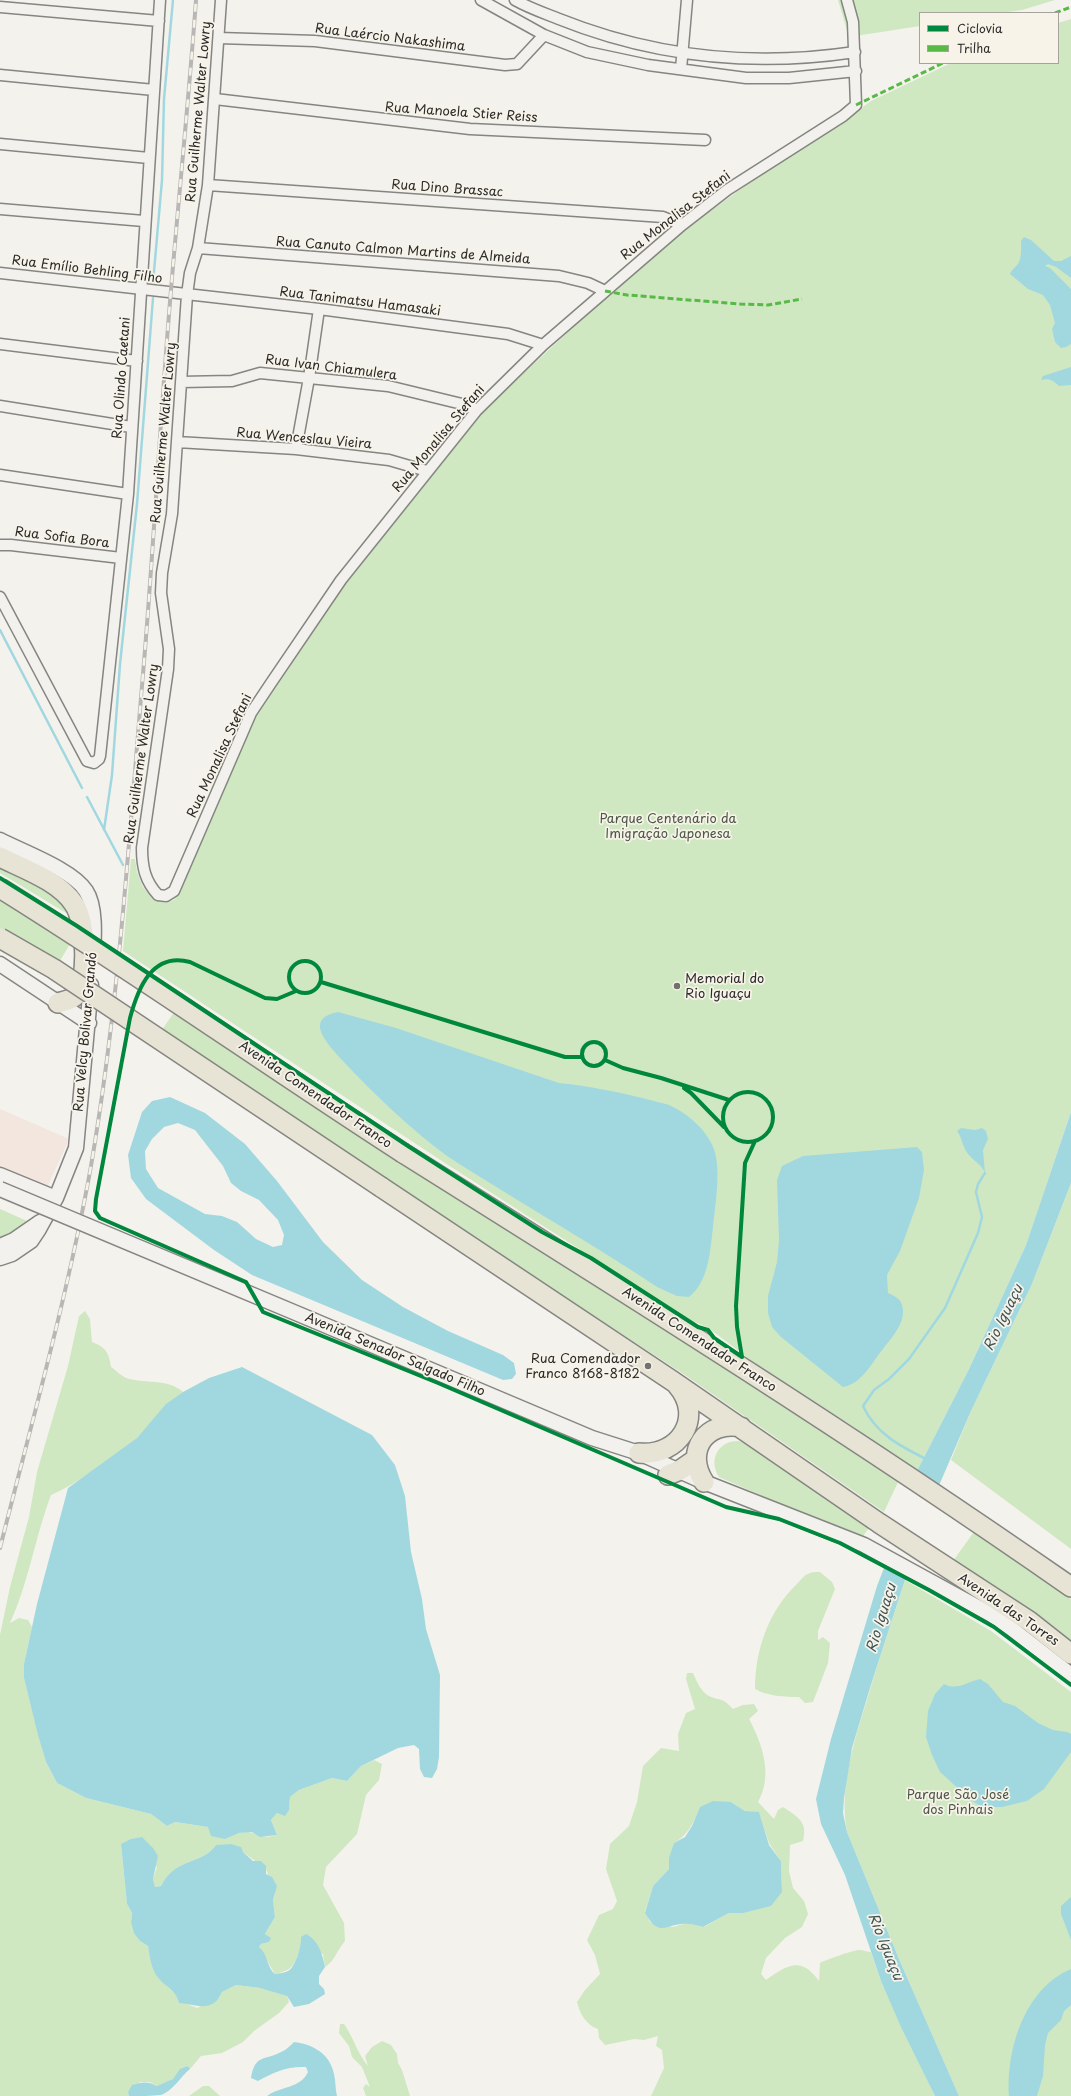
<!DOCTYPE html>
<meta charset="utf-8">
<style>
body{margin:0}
#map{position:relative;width:1071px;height:2096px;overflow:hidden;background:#f4f2ec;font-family:"Playpen Sans",sans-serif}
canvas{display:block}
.legend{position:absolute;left:919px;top:12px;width:140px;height:52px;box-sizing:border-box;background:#f7f3e8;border:1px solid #a5a39c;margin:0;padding:5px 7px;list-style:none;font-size:12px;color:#2b2b2b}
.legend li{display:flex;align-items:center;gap:8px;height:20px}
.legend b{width:20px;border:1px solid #a5a39c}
</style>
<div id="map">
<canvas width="1071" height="2096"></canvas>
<ul class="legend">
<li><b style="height:5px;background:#00873e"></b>Ciclovia</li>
<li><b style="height:5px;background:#58b947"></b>Trilha</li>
</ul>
</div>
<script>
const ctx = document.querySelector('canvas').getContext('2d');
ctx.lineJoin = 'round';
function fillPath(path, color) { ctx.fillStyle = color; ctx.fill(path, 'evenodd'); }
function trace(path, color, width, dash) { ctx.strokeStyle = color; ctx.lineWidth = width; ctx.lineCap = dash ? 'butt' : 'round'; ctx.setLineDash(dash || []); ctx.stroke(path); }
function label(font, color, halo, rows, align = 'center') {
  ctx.font = font + ' "Playpen Sans",sans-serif'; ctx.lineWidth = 3.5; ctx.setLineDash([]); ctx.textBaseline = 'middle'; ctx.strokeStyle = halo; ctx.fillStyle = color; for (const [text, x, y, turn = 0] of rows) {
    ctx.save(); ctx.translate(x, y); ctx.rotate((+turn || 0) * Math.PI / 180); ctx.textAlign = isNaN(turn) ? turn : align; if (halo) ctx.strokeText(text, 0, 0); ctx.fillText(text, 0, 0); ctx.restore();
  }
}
const built = new Path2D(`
 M 0,1109 L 69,1139 L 47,1188 L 0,1167 Z`);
const green = new Path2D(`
 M 838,0 L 1055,0 L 1022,10 L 1001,13 L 920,13 L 920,26 L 849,37 Z
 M 1071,19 L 1071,1112 L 1026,1245 L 969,1369 L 917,1471 L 876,1444 L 854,1427 L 760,1367 L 707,1327 L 690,1320 L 448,1165 L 123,951 L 131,859 L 135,859 L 137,872 L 143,887 L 154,900 L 165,903 L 174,900 L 181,891 L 192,857 L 258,709 L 354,571 L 434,468 L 489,405 L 618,286 L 691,225 L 759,176 L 821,137 L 871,101 L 951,63 L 1058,63 L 1058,23 Z
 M 0,861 L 51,888 L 76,919 L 0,873 Z
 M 0,899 L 70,944 L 58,964 L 0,931 Z
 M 175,1011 L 431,1181 L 899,1480 L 884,1512 L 679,1371 L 387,1182 L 161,1031 Z
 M 1071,1183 L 1071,1549 L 951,1460 L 971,1411 L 1032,1284 Z
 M 0,1209 L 27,1221 L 25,1225 L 0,1241 Z
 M 85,1311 L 90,1319 L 92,1342 C 106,1347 109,1353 111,1367 C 116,1370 121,1376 126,1378 C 144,1384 168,1378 183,1392 C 164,1406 154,1421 138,1437 C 118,1456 76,1484 51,1495 C 35,1537 29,1582 10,1623 L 19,1618 L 28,1620 L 32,1627 L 24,1664 L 24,1678 L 46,1762 L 57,1783 L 86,1798 L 151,1814 L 167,1826 L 175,1822 L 208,1827 L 225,1839 C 233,1835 243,1830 253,1833 C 265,1837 264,1838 277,1835 L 271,1820 L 277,1813 L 289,1810 L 290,1797 L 299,1790 L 332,1778 L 347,1781 L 361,1766 L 374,1760 L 382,1764 L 379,1780 L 366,1795 L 357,1834 L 326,1867 L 323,1885 L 344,1923 L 345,1941 C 337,1950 335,1961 325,1967 L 323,1954 L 302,1945 C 293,1963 297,1969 275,1974 L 259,1947 L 261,1944 L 269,1942 L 270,1938 L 265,1934 L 275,1917 L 273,1900 L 275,1894 L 266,1869 L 243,1852 L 216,1845 C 201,1866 176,1856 161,1886 L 155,1887 L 153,1879 L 157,1867 L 121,1844 L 127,1904 L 132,1913 L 131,1922 L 140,1941 L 148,1946 L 158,1978 L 187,2004 L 197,2008 L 219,1998 L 222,1992 L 236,1985 L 260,1988 L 279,1992 L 287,1996 L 289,2002 L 279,2013 L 254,2031 L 243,2042 L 222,2053 L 201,2056 L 190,2069 L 188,2066 C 180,2070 179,2075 173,2079 C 168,2083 162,2084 157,2086 L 150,2082 L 140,2082 L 128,2092 L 129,2096 L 0,2096 L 0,1635 L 10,1587 L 29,1517 L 37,1472 L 68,1366 L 79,1316 Z
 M 738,1441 L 743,1442 L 871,1525 L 861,1539 L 719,1477 C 708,1460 718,1441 738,1441 Z
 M 976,1529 L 1071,1599 L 1071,1643 L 953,1561 Z
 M 820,1572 L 832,1582 L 835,1589 L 818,1631 L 818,1640 L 823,1637 L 830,1643 L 828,1663 L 813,1702 L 805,1703 L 799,1697 C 786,1697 766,1696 755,1689 C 755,1651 768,1611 797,1584 C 800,1581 804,1575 808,1574 C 811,1572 816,1572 820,1572 Z
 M 905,1580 L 991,1631 L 1071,1692 L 1071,2096 L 959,2096 L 899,1959 L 847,1832 C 839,1788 853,1745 866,1703 C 878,1662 892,1621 905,1580 Z
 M 687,1673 L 693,1673 C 696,1680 701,1692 709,1696 C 722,1702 721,1696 733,1709 L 743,1705 L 754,1704 L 758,1711 L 749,1719 C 763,1745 773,1776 758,1802 L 774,1819 L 778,1810 L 783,1807 C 798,1817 808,1822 803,1841 L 790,1845 L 789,1871 L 793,1888 L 804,1901 L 808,1914 L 802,1927 L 785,1938 L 766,1958 L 761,1974 L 766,1980 C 787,1965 801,1956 819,1981 L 820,1963 C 825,1960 854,1950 859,1950 C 863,1950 867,1952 871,1952 L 881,1981 L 935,2096 L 651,2096 L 664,2068 L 662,2050 L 656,2046 L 658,2036 L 644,2040 L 634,2039 L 605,2045 L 599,2038 L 598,2029 C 586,2025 580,2014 577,2002 L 585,1990 L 600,1974 L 595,1955 L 587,1940 L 599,1915 L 613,1909 L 617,1901 L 606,1869 L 610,1844 L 629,1826 L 637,1802 L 643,1766 L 661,1748 L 679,1751 L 678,1734 L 686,1713 L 695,1709 L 686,1679 ZM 731,1802 L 745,1811 L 759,1813 L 769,1843 L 781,1861 L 782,1892 L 743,1913 L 729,1913 L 704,1927 L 687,1923 L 673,1927 L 650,1922 L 645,1912 L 653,1886 L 669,1869 L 674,1843 C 689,1834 694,1822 700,1807 Z
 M 340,2024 L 344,2024 C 354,2038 357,2053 368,2066 L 365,2056 L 372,2047 L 382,2041 L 391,2045 L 397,2054 L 398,2063 L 402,2070 L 410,2096 L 366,2096 L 363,2088 L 366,2084 L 370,2087 L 362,2067 L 352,2057 L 349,2046 L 339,2033 Z
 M 203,2086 L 209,2086 L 220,2096 L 189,2096 Z`);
const water = new Path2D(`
 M 1024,237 L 1031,240 L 1054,261 L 1061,261 L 1071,256 L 1071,278 L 1056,267 L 1048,264 L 1045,266 L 1050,268 L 1071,289 L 1071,344 L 1066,347 L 1061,348 L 1055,342 L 1052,329 L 1055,323 L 1050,305 L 1043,295 L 1028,289 L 1010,274 C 1012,269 1015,268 1018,264 C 1022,257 1021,249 1021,241 Z
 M 1071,367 L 1071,385 L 1059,386 C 1053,380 1049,378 1041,380 L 1043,376 Z
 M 338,1012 L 396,1028 L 559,1083 C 591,1086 623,1093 654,1101 C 661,1103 669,1104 675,1108 C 692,1117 713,1136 716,1157 C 720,1177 715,1206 713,1227 C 710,1251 709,1281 689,1297 L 677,1296 L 657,1287 C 605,1252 551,1221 498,1188 C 481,1177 463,1167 447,1156 C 408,1127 375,1095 342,1060 C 329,1045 302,1019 338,1012 Z
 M 170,1097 L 205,1113 L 245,1144 L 277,1181 L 323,1242 L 362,1280 L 403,1307 L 448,1331 L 503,1355 L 514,1363 L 516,1374 L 512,1379 L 503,1380 L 252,1275 L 214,1250 L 146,1199 L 131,1178 L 128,1155 L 142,1112 L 152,1101 ZM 178,1123 L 195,1130 L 223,1166 L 231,1183 L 241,1191 L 259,1200 L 278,1220 L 284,1235 L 282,1245 L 273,1247 L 256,1239 L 237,1222 L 222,1216 L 205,1214 L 158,1188 L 146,1169 L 145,1151 L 152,1139 L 164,1127 Z
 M 1071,1112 L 1071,1183 L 1032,1284 L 971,1411 L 925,1518 L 870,1688 L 852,1748 L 844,1798 L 843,1813 L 847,1832 L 899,1959 L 959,2096 L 935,2096 L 901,2027 L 881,1981 L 845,1875 L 821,1824 L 816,1799 L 831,1739 L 877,1586 L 894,1542 L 917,1471 L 969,1369 L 1026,1245 Z
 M 961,1128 L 975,1130 L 982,1128 L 986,1131 L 988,1139 L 983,1150 L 985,1173 C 981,1163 971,1160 966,1151 C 962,1144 962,1138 957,1131 Z
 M 917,1147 L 922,1152 L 924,1170 L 919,1198 L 900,1251 L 887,1275 L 888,1293 C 894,1296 900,1298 902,1305 C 907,1322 892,1337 883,1349 C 872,1362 862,1384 843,1387 L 781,1337 L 772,1327 L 768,1313 L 768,1296 L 777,1262 L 779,1240 L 777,1180 L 782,1166 L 803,1156 Z
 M 242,1367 L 372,1435 L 395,1465 L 405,1496 L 411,1552 L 422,1599 L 426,1629 L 440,1675 L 439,1757 L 437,1769 L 432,1778 L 424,1777 L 420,1769 L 419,1749 L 414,1745 L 398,1748 L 361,1766 L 347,1781 L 332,1778 L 299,1790 L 290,1797 L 289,1810 L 285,1816 L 277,1813 L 271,1820 L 277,1835 L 260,1837 L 252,1832 L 239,1833 L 225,1839 L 211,1836 L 208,1827 L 175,1822 L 167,1826 L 151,1814 L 86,1798 L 57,1783 L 46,1762 L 38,1735 L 24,1678 L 24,1664 L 37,1604 L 68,1488 L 137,1438 L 166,1404 L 183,1392 L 209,1378 Z
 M 980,1679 L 988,1684 L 1003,1702 L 1015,1706 L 1038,1723 L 1053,1730 L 1067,1732 L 1071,1734 L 1071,1752 L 1044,1789 L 1027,1801 L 1002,1807 L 982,1807 L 972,1801 L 940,1772 L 932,1755 L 926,1737 L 928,1711 L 935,1694 L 944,1684 C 957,1691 967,1682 980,1679 Z
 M 713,1801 L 731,1802 L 745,1811 L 759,1812 L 769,1845 L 781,1861 L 782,1892 L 771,1906 L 743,1913 L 729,1913 L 703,1927 C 699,1926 693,1924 688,1924 C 668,1922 660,1940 645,1913 L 653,1886 L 669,1869 L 669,1858 L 674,1843 L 685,1837 L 692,1826 L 700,1807 Z
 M 142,1837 L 153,1848 L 158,1856 L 153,1879 L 155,1887 L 161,1886 C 176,1856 201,1866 216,1845 L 231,1844 L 241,1847 L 243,1852 L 253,1861 L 261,1861 L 266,1866 L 266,1874 L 272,1877 L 277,1886 L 273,1900 L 275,1917 L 265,1934 L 271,1938 L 269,1942 L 261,1944 L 259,1947 C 268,1954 267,1968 275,1974 C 279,1973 284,1973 288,1971 C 295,1968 302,1945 301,1937 L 306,1934 C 319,1941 322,1953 325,1967 L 319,1976 L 319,1984 L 324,1989 L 325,1994 L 309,2004 L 294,2007 L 287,1996 L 260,1988 L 236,1985 L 222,1992 C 213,2014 195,2004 179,2003 C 176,1990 167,1988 159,1979 C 151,1970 150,1957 148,1946 L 140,1941 L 134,1933 L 131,1922 L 132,1913 L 127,1904 L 121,1844 L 131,1839 Z
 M 1071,1897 L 1071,1940 L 1061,1914 L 1061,1906 Z
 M 1071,1969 L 1071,2005 L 1064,2011 L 1061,2020 L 1048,2033 L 1045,2045 L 1043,2076 L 1037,2096 L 1009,2096 C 1006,2049 1025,1988 1071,1969 Z
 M 294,2042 C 313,2044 330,2054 334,2074 C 336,2082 335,2089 337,2096 L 267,2096 C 280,2086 300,2089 308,2072 L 306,2067 C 287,2066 274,2072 258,2081 L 251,2078 C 255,2054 264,2061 281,2052 C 286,2050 290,2046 294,2042 Z
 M 188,2066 L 190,2069 C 181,2076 173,2091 161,2095 C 152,2096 138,2096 129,2096 L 128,2092 L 132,2085 C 142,2082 148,2081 157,2086 L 173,2079 L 180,2069 Z`);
const pier = new Path2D(`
 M 912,1480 L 937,1496 L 927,1519 L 908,1578 L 883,1565 Z`);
const stream = new Path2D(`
 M 153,283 L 162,180 L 164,99 L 173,0
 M 0,630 L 82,788
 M 87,797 L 123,865
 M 104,830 L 112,775 L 120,664 L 137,504 L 153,298
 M 926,1459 C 900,1446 876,1434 863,1406 L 874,1390 L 889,1379 L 909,1359 L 945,1308 L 978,1233 L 982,1217 L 976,1192 L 978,1184 L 985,1173`);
const street = new Path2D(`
 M 221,0 L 208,185 L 198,248 L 190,273 L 187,295 L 172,514 L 162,573 L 161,593 L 169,649 L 168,669 L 142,848 C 142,867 145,881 158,895 L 166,896 L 174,891 L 251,713 L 271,683 L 341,580 L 477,410 L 543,345 L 682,225 L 727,190 L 843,116 L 856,105 L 853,22 L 847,0
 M 481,0 L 544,35 L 587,52 L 648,65 L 746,78 L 789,78 L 856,71
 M 515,0 C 529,8 544,13 559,19 C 654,57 755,67 855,52
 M 0,7 L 159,21
 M 219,38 L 315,41 L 505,65 L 517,64 L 544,35
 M 681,69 L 687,0
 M 0,75 L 154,90
 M 215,99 L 470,129 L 705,140
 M 0,144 L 149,158
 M 208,185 L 663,217 L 682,225
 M 0,209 L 144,221
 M 198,248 L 559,276 L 588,283 L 605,291
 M 0,273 L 319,309 L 508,334 L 543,345
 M 0,344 L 137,361
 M 181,382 L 232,381 L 260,373 L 388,386 L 462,404 L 477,410
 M 0,406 L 131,427
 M 177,442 L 296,449 L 389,460 L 427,471
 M 296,449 L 309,378 L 319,309
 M 0,475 L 128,494
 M 0,545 L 11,545 L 121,558
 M 0,597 L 87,761 L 94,763 L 99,759 L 100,756 L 128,494 L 160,0`);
const secondary = new Path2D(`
 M 0,840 C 23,852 73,870 86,891 C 96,906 94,937 93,954
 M 0,964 L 89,1023
 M 0,1175 L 56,1198
 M 0,1246 L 14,1240 L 40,1222
 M 0,1258 L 12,1254 L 31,1241 L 39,1229 L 56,1198 L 76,1148 L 91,985
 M 315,1321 L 592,1438 L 639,1453 L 704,1482 L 864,1545 L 990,1614 L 1012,1629 L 1071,1675`);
const highway = new Path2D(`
 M 0,857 C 24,869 59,881 74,904 C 86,921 90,980 75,996 C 71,1000 64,1001 58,1003
 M 403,1153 C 628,1294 853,1435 1071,1587
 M 381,1187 L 671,1380 L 879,1523 L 1029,1621 L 1071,1654
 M 639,1453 C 679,1457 705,1417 677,1385
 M 668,1475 L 680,1470 L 696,1459
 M 704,1482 C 684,1451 706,1420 741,1427`);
const rail = new Path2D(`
 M 0,1548 C 32,1421 68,1294 91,1166 C 119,1003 129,838 143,674 C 154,546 160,418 171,290 C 179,193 189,97 196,0`);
const secondaryBridge = new Path2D(`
 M 0,1189 L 315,1321`);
const highwayBridge = new Path2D(`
 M 0,888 C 137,973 268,1066 403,1153
 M 0,938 L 54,969 L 381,1187`);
const quiet = new Path2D(`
 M 1055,13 L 1071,7
 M 856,105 L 943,63
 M 605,291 L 627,295 L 740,304 L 768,305 L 802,299`);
const cycleway = new Path2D(`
 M 0,878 L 77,926 L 408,1146 L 542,1232 L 591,1258 L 698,1327 L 708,1330 L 714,1338 L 742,1357
 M289 977a16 16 0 1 1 32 0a16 16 0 1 1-32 0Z
 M 321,982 L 565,1057 L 582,1057
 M 296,991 L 277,999 L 265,998 L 190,962 C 152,952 138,988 130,1018 L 96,1199 L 95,1211 L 100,1218 L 246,1282 L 263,1312 L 438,1383 L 726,1507 L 779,1519 L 840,1543 L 929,1590 L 994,1627 L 1071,1685
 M582 1054a12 12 0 1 1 24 0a12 12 0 1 1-24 0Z
 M 605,1060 L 623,1068 L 661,1078 L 729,1100
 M 684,1088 L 691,1093 L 724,1127
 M723 1117a25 25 0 1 1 50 0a25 25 0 1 1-50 0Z
 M 742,1357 L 737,1327 L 736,1306 L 745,1163 L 755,1141`);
const markers = [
 [677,986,4,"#71716f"],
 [648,1366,4,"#71716f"]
];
const streetNames = [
 ["Rua Laércio Nakashima",390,38,7],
 ["Rua Guilherme Walter Lowry",199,112,-85],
 ["Rua Manoela Stier Reiss",461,113,4],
 ["Rua Dino Brassac",447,189,4],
 ["Rua Monalisa Stefani",676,216,-38],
 ["Rua Canuto Calmon Martins de Almeida",403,251,4],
 ["Rua Emílio Behling Filho",87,270,7],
 ["Rua Tanimatsu Hamasaki",360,302,7],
 ["Rua Ivan Chiamulera",331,368,7],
 ["Rua Olindo Caetani",122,378,-86],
 ["Rua Guilherme Walter Lowry",164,433,-85],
 ["Rua Wenceslau Vieira",304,439,5],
 ["Rua Monalisa Stefani",439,439,-50],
 ["Rua Sofia Bora",62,538,7],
 ["Rua Guilherme Walter Lowry",142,754,-82],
 ["Rua Monalisa Stefani",220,756,-65],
 ["Rua Velcy Bolivar Grandó",86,1032,-85],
 ["Avenida Comendador Franco",315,1095,34],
 ["Avenida Comendador Franco",699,1340,33],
 ["Avenida Senador Salgado Filho",395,1355,23],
 ["Avenida das Torres",1008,1610,34]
];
const parkNames = [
 ["Parque Centenário da",668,819],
 ["Imigração Japonesa",668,834],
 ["Parque São José",958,1795],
 ["dos Pinhais",958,1810]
];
const poiNames = [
 ["Memorial do",685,979],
 ["Rio Iguaçu",685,994],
 ["Rua Comendador",640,1359,"right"],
 ["Franco 8168-8182",640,1374,"right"]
];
const waterNames = [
 ["Rio Iguaçu",1004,1318,-64],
 ["Rio Iguaçu",882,1618,-73],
 ["Rio Iguaçu",885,1947,68]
];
fillPath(built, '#f2e6df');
fillPath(green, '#cfe8c1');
fillPath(water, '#a1d8e0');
fillPath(pier, '#f4f2ec');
trace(stream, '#a1d8e0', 2.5);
trace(street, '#858582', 13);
trace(secondary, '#858582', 17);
trace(highway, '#858582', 22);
trace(street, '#f2f1ed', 10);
trace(secondary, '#f2f1ed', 14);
trace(highway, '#e7e4d5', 19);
trace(rail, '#b8b7b5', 4);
trace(rail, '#f7f3e8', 2.5, [8]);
trace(secondaryBridge, '#858582', 17, []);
trace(highwayBridge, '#858582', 22, []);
trace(secondaryBridge, '#f2f1ed', 14);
trace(highwayBridge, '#e7e4d5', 19);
trace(quiet, '#58b947', 3, [6, 3]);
trace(cycleway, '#00873e', 4);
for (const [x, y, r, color] of markers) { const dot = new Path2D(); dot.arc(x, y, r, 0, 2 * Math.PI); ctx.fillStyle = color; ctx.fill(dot); trace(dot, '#f7f3e8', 1.5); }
label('13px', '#2b2b2b', '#f7f3e8', streetNames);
label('13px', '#4c5848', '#f7f3e8', parkNames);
label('13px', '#2b2b2b', '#f7f3e8', poiNames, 'left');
label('italic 14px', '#405457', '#f7f3e8', waterNames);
</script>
